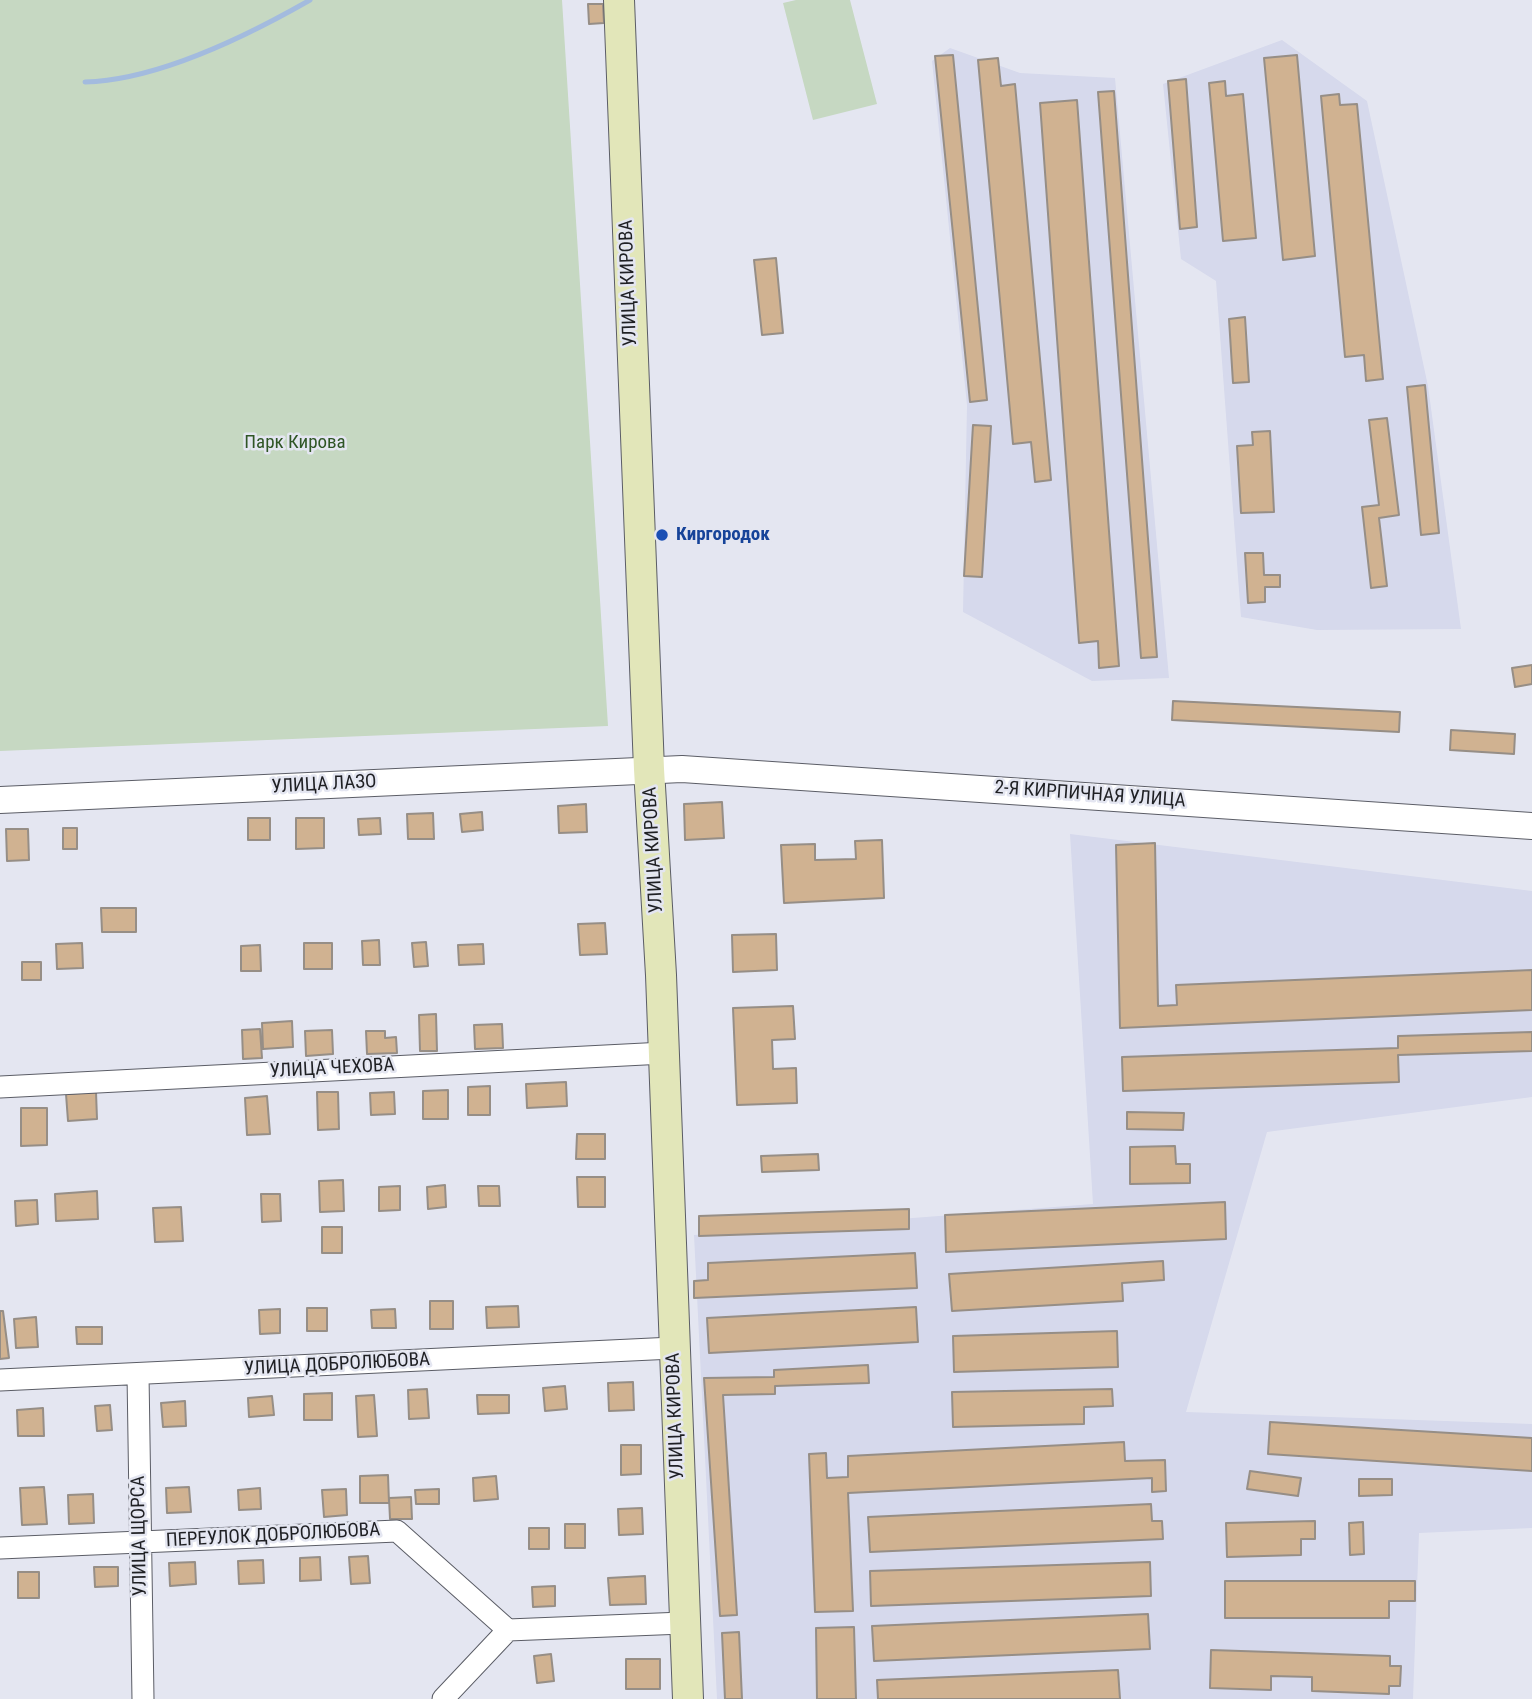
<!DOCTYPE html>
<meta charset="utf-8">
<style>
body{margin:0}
canvas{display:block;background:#e4e6f1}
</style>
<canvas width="1532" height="1699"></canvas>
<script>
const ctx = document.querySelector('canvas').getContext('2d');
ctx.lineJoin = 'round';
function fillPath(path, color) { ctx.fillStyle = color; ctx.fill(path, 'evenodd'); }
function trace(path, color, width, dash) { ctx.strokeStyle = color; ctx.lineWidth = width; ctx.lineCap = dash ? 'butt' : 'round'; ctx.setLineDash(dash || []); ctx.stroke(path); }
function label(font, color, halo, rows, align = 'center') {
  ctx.font = font + ' "Roboto Condensed",sans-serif'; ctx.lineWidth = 5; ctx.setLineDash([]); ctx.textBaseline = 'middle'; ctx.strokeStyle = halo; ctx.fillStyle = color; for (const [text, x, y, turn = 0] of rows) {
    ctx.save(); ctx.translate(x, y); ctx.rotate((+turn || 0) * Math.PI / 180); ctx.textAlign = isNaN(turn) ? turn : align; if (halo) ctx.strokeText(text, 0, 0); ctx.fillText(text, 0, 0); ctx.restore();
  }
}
const built = new Path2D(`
 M 1282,40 L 1367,101 L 1428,386 L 1461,629 L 1317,630 L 1241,617 L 1216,281 L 1181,259 L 1163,84 Z
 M 950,48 L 1020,73 L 1115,78 L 1169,678 L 1092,681 L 963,612 L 967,405 L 932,61 Z
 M 1070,834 L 1532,891 L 1532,1097 L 1267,1132 L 1186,1412 L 1532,1424 L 1532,1528 L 1419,1533 L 1413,1699 L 717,1699 L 694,1235 L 1093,1204 Z`);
const green = new Path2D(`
 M 0,0 L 562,0 L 608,726 L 0,751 Z
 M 796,0 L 850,0 L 877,104 L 813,120 L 783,3 Z`);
const stream = new Path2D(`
 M 85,82 C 157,80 247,36 310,0`);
const building = new Path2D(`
 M 588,4 L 603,4 L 604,23 L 589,24 Z
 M 953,55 L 987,400 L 970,402 L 935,56 Z
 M 1297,55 L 1315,256 L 1283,260 L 1264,58 Z
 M 998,58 L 1001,86 L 1015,84 L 1051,480 L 1035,482 L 1031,442 L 1013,444 L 978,60 Z
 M 1186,79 L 1197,227 L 1180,229 L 1168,81 Z
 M 1225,81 L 1226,96 L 1243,94 L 1256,238 L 1223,241 L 1209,83 Z
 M 1114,91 L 1157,657 L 1141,658 L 1098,92 Z
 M 1339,94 L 1340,105 L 1357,104 L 1383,379 L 1366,381 L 1364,355 L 1345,357 L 1321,96 Z
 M 1077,100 L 1119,666 L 1099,668 L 1098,641 L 1079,643 L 1040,103 Z
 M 776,258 L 783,333 L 762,335 L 754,260 Z
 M 1245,317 L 1249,382 L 1233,383 L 1229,319 Z
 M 1425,385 L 1439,533 L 1421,535 L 1407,387 Z
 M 1387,418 L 1399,515 L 1379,518 L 1387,586 L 1371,588 L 1362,507 L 1379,505 L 1369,420 Z
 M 973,425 L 991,426 L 982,577 L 964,576 Z
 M 1270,431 L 1274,512 L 1241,513 L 1237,446 L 1253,445 L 1252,432 Z
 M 1245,553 L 1263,553 L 1264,575 L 1280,575 L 1280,587 L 1265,587 L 1265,602 L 1248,603 Z
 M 1532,665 L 1532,684 L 1515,687 L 1512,668 Z
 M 1173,701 L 1400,712 L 1399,732 L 1172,720 Z
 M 1451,730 L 1515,734 L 1514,754 L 1450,750 Z
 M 722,802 L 724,838 L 685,840 L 684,804 Z
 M 586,804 L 587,832 L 559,833 L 558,806 Z
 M 482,812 L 483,830 L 462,832 L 460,814 Z
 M 433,813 L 434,839 L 408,839 L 407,814 Z
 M 248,818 L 270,818 L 270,840 L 248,840 Z
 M 296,818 L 324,818 L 324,848 L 296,849 Z
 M 380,818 L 381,834 L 359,835 L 358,819 Z
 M 63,828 L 77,828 L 77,849 L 63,849 Z
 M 6,829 L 28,829 L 29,860 L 7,861 Z
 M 882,840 L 884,898 L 784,903 L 781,845 L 815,844 L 815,860 L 856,859 L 855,841 Z
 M 1155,843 L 1158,1006 L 1177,1005 L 1176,985 L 1532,970 L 1532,1010 L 1120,1028 L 1116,845 Z
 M 101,908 L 136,908 L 136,932 L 102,932 Z
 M 605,923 L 607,954 L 580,955 L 578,924 Z
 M 776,934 L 777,970 L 733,972 L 732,935 Z
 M 379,940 L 380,965 L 363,965 L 362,941 Z
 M 426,942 L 428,966 L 414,967 L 412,943 Z
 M 82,943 L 83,968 L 57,969 L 56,944 Z
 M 304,943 L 332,943 L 332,969 L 304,969 Z
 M 483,944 L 484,964 L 459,965 L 458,945 Z
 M 260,945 L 261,971 L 241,971 L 241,946 Z
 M 22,962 L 41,962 L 41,980 L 22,980 Z
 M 793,1006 L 795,1039 L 772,1040 L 773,1069 L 796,1068 L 797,1103 L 737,1105 L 733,1008 Z
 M 436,1014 L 437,1051 L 420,1051 L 419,1015 Z
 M 292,1021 L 293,1047 L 263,1049 L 262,1023 Z
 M 502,1024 L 503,1048 L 475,1049 L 474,1025 Z
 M 260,1029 L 262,1058 L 243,1059 L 242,1030 Z
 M 332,1030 L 333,1054 L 306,1056 L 305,1031 Z
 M 366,1031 L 385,1031 L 385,1038 L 396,1037 L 397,1053 L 367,1054 Z
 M 1532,1032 L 1532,1051 L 1398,1055 L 1399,1082 L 1123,1091 L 1122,1057 L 1398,1048 L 1398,1036 Z
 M 566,1082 L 567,1106 L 527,1108 L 526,1084 Z
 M 490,1086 L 490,1115 L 468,1115 L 468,1087 Z
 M 448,1090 L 448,1119 L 423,1119 L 423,1091 Z
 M 96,1092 L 97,1119 L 68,1121 L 66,1094 Z
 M 317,1092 L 338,1092 L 339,1129 L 318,1130 Z
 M 394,1092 L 395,1114 L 371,1115 L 370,1093 Z
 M 267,1096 L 270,1134 L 247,1135 L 245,1098 Z
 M 21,1108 L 47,1108 L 47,1145 L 21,1146 Z
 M 1127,1112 L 1184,1113 L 1183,1130 L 1127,1129 Z
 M 577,1134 L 605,1134 L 605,1159 L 576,1159 Z
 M 1175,1146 L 1176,1164 L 1190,1164 L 1190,1183 L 1130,1184 L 1130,1147 Z
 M 818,1154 L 819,1170 L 762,1172 L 761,1156 Z
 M 577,1177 L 605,1177 L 605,1207 L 578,1207 Z
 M 343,1180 L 344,1211 L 320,1212 L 319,1181 Z
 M 445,1185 L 446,1207 L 428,1209 L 427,1187 Z
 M 400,1186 L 400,1210 L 379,1211 L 379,1187 Z
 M 478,1186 L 499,1186 L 500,1206 L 479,1206 Z
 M 97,1191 L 98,1219 L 56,1221 L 55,1194 Z
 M 261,1194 L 280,1194 L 281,1221 L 262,1222 Z
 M 37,1200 L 38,1224 L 16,1226 L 15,1201 Z
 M 1225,1202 L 1226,1239 L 946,1252 L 945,1215 Z
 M 181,1207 L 183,1241 L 155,1242 L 153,1208 Z
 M 909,1209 L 909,1229 L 699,1236 L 699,1216 Z
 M 322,1227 L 342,1227 L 342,1253 L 322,1253 Z
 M 915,1253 L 917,1288 L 694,1298 L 694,1281 L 708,1280 L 708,1263 Z
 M 1163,1261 L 1164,1280 L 1122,1283 L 1123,1301 L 952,1311 L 949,1274 Z
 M 430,1301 L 453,1301 L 453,1329 L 430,1329 Z
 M 518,1306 L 519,1327 L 487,1328 L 486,1307 Z
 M 916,1307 L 918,1342 L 709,1353 L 707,1318 Z
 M 307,1308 L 327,1308 L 327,1331 L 307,1331 Z
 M 280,1309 L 280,1333 L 260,1334 L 259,1310 Z
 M 395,1309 L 396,1328 L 372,1328 L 371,1310 Z
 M 0,1311 L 3,1311 L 9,1358 L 0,1359 Z
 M 36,1317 L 38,1347 L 16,1348 L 14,1319 Z
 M 76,1327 L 102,1327 L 102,1344 L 77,1344 Z
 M 1117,1331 L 1118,1367 L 954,1372 L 953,1336 Z
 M 868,1365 L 869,1383 L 775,1386 L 775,1394 L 723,1395 L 737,1615 L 720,1616 L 704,1378 L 774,1377 L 774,1370 Z
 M 633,1382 L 634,1410 L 609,1411 L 608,1383 Z
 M 565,1386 L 567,1409 L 545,1411 L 543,1388 Z
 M 427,1389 L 429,1418 L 409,1419 L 408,1390 Z
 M 1112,1389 L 1113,1406 L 1084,1407 L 1084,1424 L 953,1427 L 952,1392 Z
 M 332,1393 L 332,1420 L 304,1420 L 304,1394 Z
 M 374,1395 L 377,1436 L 358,1437 L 356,1396 Z
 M 477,1395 L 509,1395 L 509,1413 L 478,1414 Z
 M 272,1396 L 274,1415 L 249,1417 L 248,1398 Z
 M 185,1401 L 186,1426 L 163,1427 L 161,1403 Z
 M 110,1405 L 112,1430 L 97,1431 L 95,1406 Z
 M 43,1408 L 44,1436 L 18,1436 L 17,1410 Z
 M 1270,1422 L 1532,1438 L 1532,1471 L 1268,1454 Z
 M 1124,1442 L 1125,1461 L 1165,1460 L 1166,1491 L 1152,1492 L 1152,1478 L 848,1493 L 853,1611 L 815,1612 L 809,1454 L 826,1453 L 827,1478 L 848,1477 L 848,1456 Z
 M 621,1445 L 641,1445 L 641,1474 L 621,1475 Z
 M 1250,1471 L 1301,1478 L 1298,1496 L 1247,1489 Z
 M 388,1475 L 389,1503 L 360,1503 L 360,1476 Z
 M 496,1476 L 498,1499 L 474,1501 L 473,1478 Z
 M 1359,1479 L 1392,1479 L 1392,1495 L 1359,1496 Z
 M 44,1487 L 47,1524 L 22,1525 L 20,1488 Z
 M 189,1487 L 191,1512 L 167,1513 L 166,1488 Z
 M 260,1488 L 261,1509 L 239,1510 L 238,1490 Z
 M 346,1489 L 347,1515 L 324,1517 L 322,1490 Z
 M 439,1489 L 439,1504 L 416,1504 L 415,1490 Z
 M 93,1494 L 94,1523 L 69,1524 L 68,1495 Z
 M 411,1497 L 412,1519 L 390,1519 L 389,1498 Z
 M 1151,1504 L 1152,1521 L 1162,1521 L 1163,1539 L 870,1552 L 868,1517 Z
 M 642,1508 L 643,1534 L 619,1535 L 618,1509 Z
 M 1315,1521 L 1315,1539 L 1301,1539 L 1301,1555 L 1227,1557 L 1226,1523 Z
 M 1363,1522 L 1364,1554 L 1350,1555 L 1349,1523 Z
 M 565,1524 L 585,1524 L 585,1548 L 565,1548 Z
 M 529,1528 L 549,1528 L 549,1549 L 529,1549 Z
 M 368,1556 L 370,1583 L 351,1584 L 349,1557 Z
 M 320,1557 L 321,1580 L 300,1581 L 300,1558 Z
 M 263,1560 L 264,1583 L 239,1584 L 238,1561 Z
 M 195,1562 L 196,1584 L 170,1586 L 169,1563 Z
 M 1150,1562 L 1151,1596 L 871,1606 L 870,1571 Z
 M 94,1567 L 118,1567 L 118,1586 L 95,1587 Z
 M 18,1572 L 39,1572 L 39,1598 L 18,1598 Z
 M 645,1576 L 646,1604 L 610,1605 L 608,1578 Z
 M 1225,1581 L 1415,1581 L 1415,1601 L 1389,1601 L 1389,1618 L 1225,1618 Z
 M 555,1586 L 555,1606 L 533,1607 L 532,1587 Z
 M 1148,1614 L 1150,1649 L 874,1661 L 872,1626 Z
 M 854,1627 L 856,1699 L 817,1699 L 816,1628 Z
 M 739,1632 L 742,1699 L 725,1699 L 722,1633 Z
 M 1211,1650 L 1390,1656 L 1390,1666 L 1401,1666 L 1400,1686 L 1389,1686 L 1389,1694 L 1312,1691 L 1312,1677 L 1271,1676 L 1271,1690 L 1210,1688 Z
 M 551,1654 L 554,1681 L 537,1683 L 534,1656 Z
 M 626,1659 L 660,1659 L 660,1689 L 626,1689 Z
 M 1118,1670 L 1120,1699 L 878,1699 L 877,1680 Z`);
const minor = new Path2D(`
 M 0,1087 L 664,1053
 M 138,1374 L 143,1699
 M 0,1380 L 673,1348
 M 0,1548 L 397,1531 L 508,1630
 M 443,1699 L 508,1630 L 683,1623`);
const tertiary = new Path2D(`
 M 0,800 L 682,769 L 1532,826`);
const secondary = new Path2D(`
 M 619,0 L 649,769 L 661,975 L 688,1699`);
const markers = [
 [662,535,7,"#1a4fb4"]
];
const streetNames = [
 ["УЛИЦА КИРОВА",629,283,-92],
 ["УЛИЦА ЛАЗО",324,785,-3],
 ["2-Я КИРПИЧНАЯ УЛИЦА",1090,795,4],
 ["УЛИЦА КИРОВА",654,850,-93],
 ["УЛИЦА ЧЕХОВА",332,1069,-3],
 ["УЛИЦА ДОБРОЛЮБОВА",337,1365,-3],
 ["УЛИЦА КИРОВА",676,1416,-92],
 ["УЛИЦА ЩОРСА",140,1536,-91],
 ["ПЕРЕУЛОК ДОБРОЛЮБОВА",273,1536,-3]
];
const parkNames = [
 ["Парк Кирова",295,443]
];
const transitNames = [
 ["Киргородок",676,535]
];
fillPath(built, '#d6d9ec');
fillPath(green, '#c6d8c2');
trace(stream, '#a3bbde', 5);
fillPath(building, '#d0b291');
trace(building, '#968e86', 2);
trace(minor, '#5b5d66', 23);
trace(tertiary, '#5b5d66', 28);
trace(secondary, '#5b5d66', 32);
trace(minor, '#fff', 21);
trace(tertiary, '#fff', 26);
trace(secondary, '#e2e6b9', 30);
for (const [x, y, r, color] of markers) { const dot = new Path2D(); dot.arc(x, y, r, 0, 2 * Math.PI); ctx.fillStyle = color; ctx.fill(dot); trace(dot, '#e4e6f1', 2.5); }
label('19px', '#1f2024', '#e4e6f1', streetNames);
label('19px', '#305626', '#e4e6f1', parkNames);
label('bold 19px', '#164399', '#e4e6f1', transitNames, 'left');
</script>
